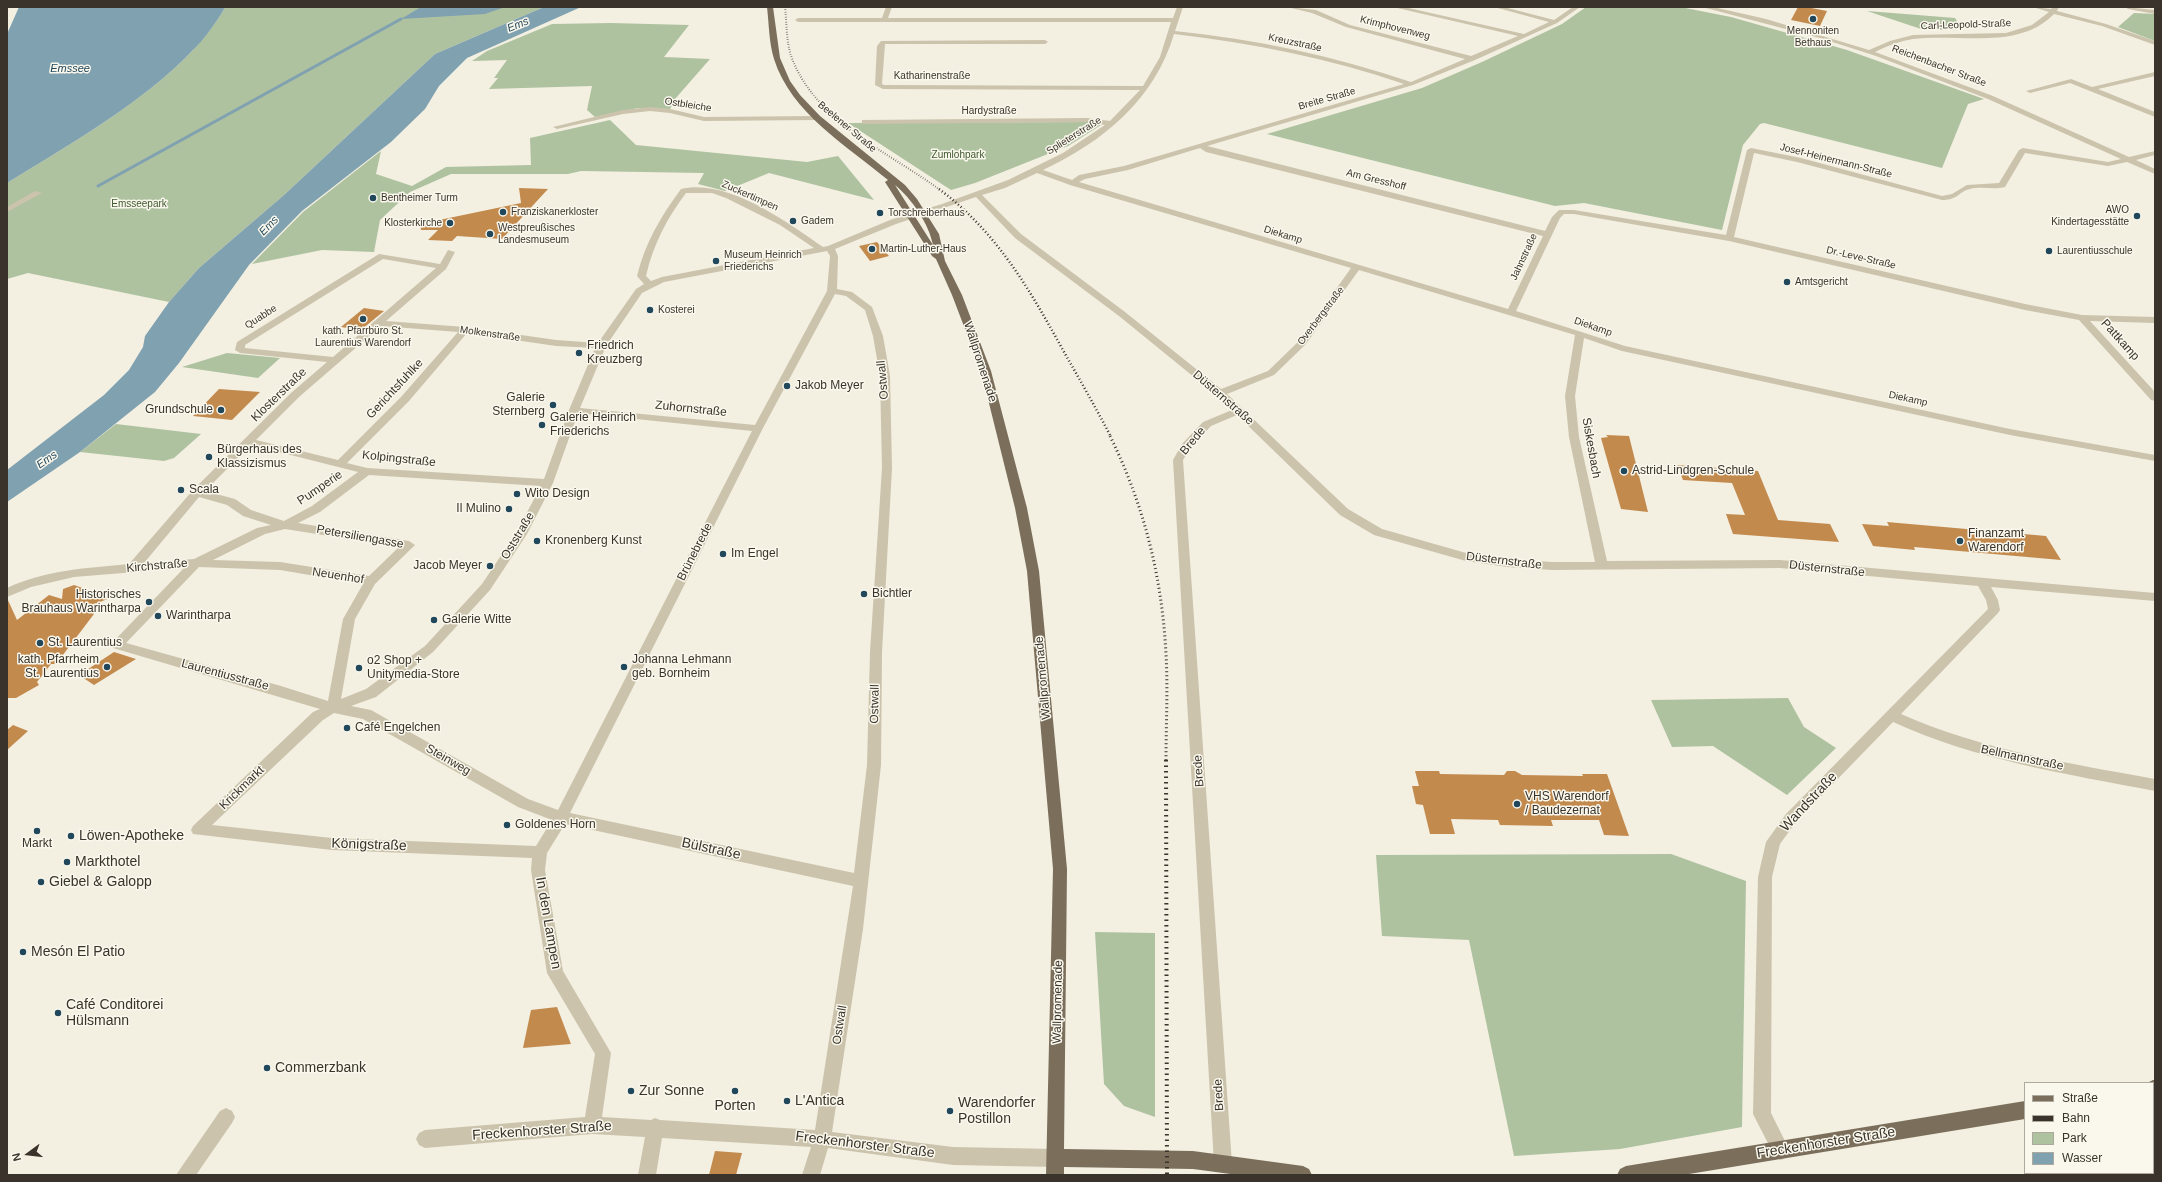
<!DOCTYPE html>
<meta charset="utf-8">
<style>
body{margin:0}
#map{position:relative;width:2162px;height:1182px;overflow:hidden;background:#f3efe1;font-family:Arial,sans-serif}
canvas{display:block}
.frame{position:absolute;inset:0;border:8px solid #3a332b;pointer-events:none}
.legend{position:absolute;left:2024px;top:1082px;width:130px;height:92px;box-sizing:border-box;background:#faf8ed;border:1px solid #ada99f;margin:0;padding:5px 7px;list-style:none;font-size:12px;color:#3a332b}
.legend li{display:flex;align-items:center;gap:8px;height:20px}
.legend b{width:20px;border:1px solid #ada99f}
.north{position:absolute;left:8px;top:1134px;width:40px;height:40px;-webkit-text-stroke:3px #faf8ed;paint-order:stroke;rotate:255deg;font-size:11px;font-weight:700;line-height:16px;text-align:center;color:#3a332b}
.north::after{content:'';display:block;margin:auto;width:14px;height:18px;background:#3a332b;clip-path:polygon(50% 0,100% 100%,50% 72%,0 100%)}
</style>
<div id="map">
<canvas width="2162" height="1182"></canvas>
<div class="frame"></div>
<ul class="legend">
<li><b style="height:5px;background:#7b6f5c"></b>Straße</li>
<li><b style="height:5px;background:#3a332b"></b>Bahn</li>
<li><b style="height:11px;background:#aec2a0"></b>Park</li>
<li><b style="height:11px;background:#80a1b0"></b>Wasser</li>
</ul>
<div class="north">N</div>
</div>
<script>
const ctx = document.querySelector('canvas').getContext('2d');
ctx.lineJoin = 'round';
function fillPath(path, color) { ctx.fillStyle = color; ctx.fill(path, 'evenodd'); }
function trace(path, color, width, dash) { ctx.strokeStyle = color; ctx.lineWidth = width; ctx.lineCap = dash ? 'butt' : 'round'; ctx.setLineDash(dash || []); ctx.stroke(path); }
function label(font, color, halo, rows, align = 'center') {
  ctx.font = font + ' Arial,sans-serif'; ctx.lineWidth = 3; ctx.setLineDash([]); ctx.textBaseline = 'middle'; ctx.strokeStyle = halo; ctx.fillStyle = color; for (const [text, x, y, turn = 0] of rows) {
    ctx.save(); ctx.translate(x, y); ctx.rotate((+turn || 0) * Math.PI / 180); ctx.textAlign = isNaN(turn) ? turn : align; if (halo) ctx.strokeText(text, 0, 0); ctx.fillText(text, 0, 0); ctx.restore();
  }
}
const green = new Path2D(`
 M 225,7 L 544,7 L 435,54 L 284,195 L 199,268 L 169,302 L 28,273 L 7,279 L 7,183 C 67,146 144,102 192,51 C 203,40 213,26 222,13 Z
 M 1586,7 L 1680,7 L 1731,17 L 1847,50 L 1984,99 L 1968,104 L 1942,168 L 1764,123 L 1760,124 L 1743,145 L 1722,230 L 1584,203 L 1555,206 L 1267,134 L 1422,88 L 1482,62 L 1562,24 Z
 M 1867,11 L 1955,18 L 1962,29 L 1924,30 Z
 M 2134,13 L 2155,14 L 2155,41 L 2118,27 Z
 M 611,23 L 689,25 L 664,57 L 710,59 L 675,99 L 670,109 L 638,108 L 595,117 L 587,110 L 592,86 L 489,89 L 498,78 L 494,78 L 507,60 L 472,61 L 487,51 L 552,24 Z
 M 610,120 L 636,145 L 807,162 L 838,156 L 874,200 L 769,173 L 725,191 L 698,184 L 704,173 L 581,171 L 568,174 L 451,174 L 410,192 L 380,220 L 374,252 L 322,250 L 252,264 L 303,212 L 381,151 L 376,174 L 412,186 L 446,167 L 531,165 L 530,138 Z
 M 1087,122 L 1101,125 L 1068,146 L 975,183 L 951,190 L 848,123 Z
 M 227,353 L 280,358 L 258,378 L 182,367 Z
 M 116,424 L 201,434 L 174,458 L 164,461 L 80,452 Z
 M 1788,698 L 1804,727 L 1836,748 L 1787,795 L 1713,746 L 1672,747 L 1651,700 Z
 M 1671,854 L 1746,881 L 1742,1127 L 1620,1149 L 1514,1156 L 1469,940 L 1382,936 L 1376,855 Z
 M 1095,932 L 1155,933 L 1155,1117 L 1124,1106 L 1104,1084 Z`);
const water = new Path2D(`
 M 19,7 L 225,7 L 222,13 C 213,26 204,40 192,51 C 144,102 67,146 7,183 L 7,34 Z
 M 421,7 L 505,7 L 485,14 L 401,19 Z
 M 544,7 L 581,7 L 467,58 L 439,86 L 425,109 L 391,142 L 302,211 L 249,265 L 179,363 L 155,392 L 80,452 L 7,502 L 7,470 L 104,395 L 129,370 L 143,347 L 145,336 L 169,302 L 199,268 L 284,195 L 435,54 Z`);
const stream = new Path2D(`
 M 98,186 L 401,19`);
const building = new Path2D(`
 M 1798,7 L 1806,7 L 1827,11 L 1820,26 L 1791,20 Z
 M 519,188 L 548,189 L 502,239 L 457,236 L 452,241 L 428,240 L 438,230 L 421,230 L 420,224 L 521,203 Z
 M 877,242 L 889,256 L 870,261 L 859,246 Z
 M 364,308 L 384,311 L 361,330 L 341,327 Z
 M 219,389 L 260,392 L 232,420 L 193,416 Z
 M 1606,435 L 1629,436 L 1648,512 L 1621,509 L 1601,438 L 1608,437 Z
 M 1677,465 L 1758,471 L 1778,520 L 1830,524 L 1839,542 L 1733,534 L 1726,514 L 1745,515 L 1732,483 L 1683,480 Z
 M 1887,522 L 2046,536 L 2061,560 L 1914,547 L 1915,550 L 1873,546 L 1862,524 L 1889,526 Z
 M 74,585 L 110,598 L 90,606 L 94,614 L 56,664 L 51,664 L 37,682 L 39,685 L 16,698 L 7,698 L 7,598 L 17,620 L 49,595 L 62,599 L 63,589 Z
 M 114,652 L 136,659 L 94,685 L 79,675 Z
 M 13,725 L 28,731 L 7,750 L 7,730 Z
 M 1415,771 L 1439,771 L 1440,774 L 1504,775 L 1507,771 L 1515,771 L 1522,775 L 1583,776 L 1582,774 L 1607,774 L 1629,836 L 1604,835 L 1599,820 L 1551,820 L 1553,826 L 1500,825 L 1498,820 L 1451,819 L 1455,834 L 1430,834 L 1423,805 L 1416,804 L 1412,786 L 1419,786 Z
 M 557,1007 L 571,1044 L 523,1048 L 531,1010 Z
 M 715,1151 L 742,1153 L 736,1175 L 709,1175 Z`);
const minor = new Path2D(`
 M 886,7 L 892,7 L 888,18 L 1173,18 L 1177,7 L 1183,7 L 1175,31 C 1255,39 1334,56 1411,82 L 1465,59 L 1346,27 L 1312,13 L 1287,7 L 1316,10 L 1350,25 L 1471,56 L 1518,36 L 1393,7 L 1404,7 L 1524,34 L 1549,22 L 1494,7 L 1504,7 L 1554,20 L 1573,7 L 1580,7 L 1557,23 L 1475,60 L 1413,85 L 1207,146 L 1545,231 L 1552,217 L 1559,210 L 1574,210 L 1726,235 L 1747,150 L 1751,148 L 1801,158 L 1942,196 L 1952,194 L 1967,185 L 1999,183 L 2019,150 L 2023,148 L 2108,162 L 2121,159 L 1988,99 L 1876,56 L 1820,38 L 1702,7 L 1713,7 L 1766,19 L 1869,50 L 1890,41 L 1913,35 L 2006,33 L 2032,25 L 2049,12 L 2033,7 L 2051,9 L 2053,7 L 2059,7 L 2057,11 L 2106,24 L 2155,41 L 2155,45 L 2102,26 L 2054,14 C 2018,51 1959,33 1913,39 C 1900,41 1887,46 1875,52 L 1993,96 L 2129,157 L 2155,151 L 2155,155 L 2136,160 L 2155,169 L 2155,174 L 2127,162 L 2108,166 L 2025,153 L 2005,187 C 1993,190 1982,186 1970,189 C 1959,191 1959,200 1942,200 L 1797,162 L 1754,153 L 1734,237 L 2025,304 L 2082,315 L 2155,317 L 2155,323 L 2090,321 L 2155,392 L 2155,401 L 2151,400 L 2079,320 L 2025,310 L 1729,241 L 1574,214 L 1564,214 L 1560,218 L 1516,311 L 1625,346 L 2010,429 L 2155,455 L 2155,461 L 2010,435 L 1622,351 L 1584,338 L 1575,396 L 1579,437 L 1607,561 L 1780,560 L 2155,593 L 2155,601 L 1991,587 L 1998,600 L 2000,610 L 1998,613 L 1901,714 C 1982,750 2068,763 2155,779 L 2155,791 C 2066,774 1976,760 1893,722 L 1796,822 L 1780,844 L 1772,877 L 1771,1113 L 1790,1151 L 1787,1157 L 1781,1160 L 1775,1157 L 1753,1114 L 1758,877 L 1766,842 L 1786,814 L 1988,609 L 1986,600 L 1978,586 L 1780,568 L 1552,570 L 1507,567 L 1466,561 L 1374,535 L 1340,515 L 1237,415 L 1211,426 L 1190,448 L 1183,460 L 1232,1164 L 1229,1170 L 1223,1173 L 1217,1170 L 1214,1164 L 1173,460 L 1182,444 L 1203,422 L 1232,410 L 1216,395 L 1119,316 L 1015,238 L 976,197 L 896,224 L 835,249 L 838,256 L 837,289 L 852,292 L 872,307 L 883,336 L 890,376 L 892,468 L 882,652 L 881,765 L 863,929 L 832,1132 L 953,1147 L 1056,1149 L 1062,1152 L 1065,1158 L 1062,1164 L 1056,1167 L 953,1165 L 828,1148 L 820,1175 L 802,1175 L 811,1147 L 662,1138 L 656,1175 L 638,1175 L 645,1137 L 592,1134 L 425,1148 L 419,1145 L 416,1139 L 419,1133 L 425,1130 L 585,1117 L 595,1054 L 547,973 L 531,870 L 532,858 L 332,850 L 193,834 L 191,830 L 193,826 L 313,712 L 320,709 L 113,648 L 111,645 L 113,642 L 184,568 L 74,577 L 31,587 L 7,597 L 7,588 C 45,570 88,568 129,564 L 193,490 L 291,393 L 327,362 L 240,353 L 235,350 L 237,342 L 379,254 L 440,264 L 448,250 L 455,252 L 446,269 L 386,321 L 465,327 L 556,340 L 598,343 L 636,289 L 644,284 L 637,276 C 645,243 661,216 681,189 C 727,178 787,222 823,247 L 828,246 L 890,220 L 942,204 L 1008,180 L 1063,153 L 1105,125 L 1087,122 L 865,124 L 862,124 L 862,120 L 1087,118 L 1110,121 L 1140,90 L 883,89 L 875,85 L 877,46 L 881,41 L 1045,40 L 1048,42 L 1045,44 L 885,44 L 882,84 L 884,85 L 1143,86 L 1160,57 L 1171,22 L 798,22 L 795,20 L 798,18 L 882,18 ZM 1174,34 C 1252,43 1329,58 1404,84 L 1124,166 L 1079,175 L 1072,180 L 1043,170 C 1103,142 1155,99 1174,34 ZM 1200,148 L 1206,152 L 1543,236 L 1508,309 L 1079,182 L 1085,179 L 1128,170 ZM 1037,173 L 1070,185 L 1351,268 L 1300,340 L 1268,371 L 1221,389 L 1125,312 L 1021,234 L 982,195 L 1005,188 ZM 686,193 L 712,193 L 726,198 L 780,225 L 814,248 L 662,277 L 651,281 L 646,276 C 653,245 667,218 686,193 ZM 827,251 L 830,256 L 827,291 L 755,425 L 580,408 L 606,346 L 642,293 L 664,282 ZM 383,259 L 436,268 L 333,357 L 245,348 L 245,345 ZM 1359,270 L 1575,335 L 1565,396 L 1569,437 L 1595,562 L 1552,562 L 1507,559 L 1466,553 L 1382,529 L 1348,509 L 1227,394 L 1274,375 L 1306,344 ZM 835,294 L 846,296 L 865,310 L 873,336 L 880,376 L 882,468 L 870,652 L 867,765 L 854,873 L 570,813 L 763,428 ZM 381,326 L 458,332 L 401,397 L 338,460 L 256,440 L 299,397 ZM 467,333 L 556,346 L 595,348 L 569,410 L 544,479 L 367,468 L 347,463 L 409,401 ZM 578,413 L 752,431 L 558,810 L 528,799 L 371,710 L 351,706 L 376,697 L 433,652 L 490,590 L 527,534 L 553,483 ZM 251,445 L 358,472 L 312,506 L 284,521 L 251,510 L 235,499 L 205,491 ZM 369,475 L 541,486 L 516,533 L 482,584 L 425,646 L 366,689 L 341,699 L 355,619 L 375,584 L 415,545 L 409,541 L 298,523 L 320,512 ZM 199,497 L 227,505 L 243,516 L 271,525 L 257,528 L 194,559 L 144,563 ZM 285,529 L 399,547 L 369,576 L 280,562 L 213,560 L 265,534 ZM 199,567 L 280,570 L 363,584 L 343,619 L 328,701 L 281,686 L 126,643 ZM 334,713 L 363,719 L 518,807 L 552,820 L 536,846 L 332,838 L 212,825 L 323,720 ZM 565,824 L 853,886 L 815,1130 L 660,1120 L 655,1118 L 651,1120 L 602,1117 L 611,1053 L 563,971 L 545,870 L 547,853 Z
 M 2125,7 L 2155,10 L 2155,14 L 2128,9 Z
 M 2155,72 L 2155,76 L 2098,89 L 2155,112 L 2155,117 L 2070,83 L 2030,93 L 2026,91 L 2071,79 L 2092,87 Z
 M 650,107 L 670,109 L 704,117 L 817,116 L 821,118 L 817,120 L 704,121 L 670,113 L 650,111 L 623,114 L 557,129 L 553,127 L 623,110 Z
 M 35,191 L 42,193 L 7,212 L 7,207 Z
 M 226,1108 L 232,1111 L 235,1117 L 232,1123 L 196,1175 L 176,1175 L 220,1111 Z`);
const major = new Path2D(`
 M 767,7 L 773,7 L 780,58 L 790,81 L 800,95 L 820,116 L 905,185 L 917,199 L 939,234 L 945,261 L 962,295 L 991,371 L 1027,508 L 1039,571 L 1067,869 L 1064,1149 L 1193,1151 L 1303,1166 L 1309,1169 L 1312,1175 L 1238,1175 L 1193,1169 L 1064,1167 L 1064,1175 L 1046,1175 L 1053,869 L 1027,571 L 1015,508 L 981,371 L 952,295 L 936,259 L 932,256 L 885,182 L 888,180 C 847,146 791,113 774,59 C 769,43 769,24 767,7 ZM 895,185 C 912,199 929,224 933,245 Z
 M 2153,1080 L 2155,1080 L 2155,1096 L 2153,1096 L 2153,1083 L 2147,1083 Z
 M 2025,1101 L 2025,1119 L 1683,1175 L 1617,1175 L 1620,1169 L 1626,1166 Z`);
const railFar3 = new Path2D(`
 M 785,7 C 787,25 786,45 793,61 C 819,124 889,152 940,190`);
const railFar2 = new Path2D(`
 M 939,189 C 997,232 1030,290 1064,352 C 1080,380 1096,408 1111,437`);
const railFar1 = new Path2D(`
 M 1110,436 C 1144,505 1162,577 1166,654 C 1168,689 1166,725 1166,761`);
const rail = new Path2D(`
 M 1166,760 L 1167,1175`);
const markers = [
 [1813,19,4,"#21475b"],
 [373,198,4,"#21475b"],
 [503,212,4,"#21475b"],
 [880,213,4,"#21475b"],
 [2137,216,4,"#21475b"],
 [793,221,4,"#21475b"],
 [450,223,4,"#21475b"],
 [490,234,4,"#21475b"],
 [872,249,4,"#21475b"],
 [2049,251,4,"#21475b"],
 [716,261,4,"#21475b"],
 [1787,282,4,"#21475b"],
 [650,310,4,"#21475b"],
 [363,319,4,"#21475b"],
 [579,353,4,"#21475b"],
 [787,386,4,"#21475b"],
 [553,405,4,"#21475b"],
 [221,410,4,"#21475b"],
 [542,425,4,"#21475b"],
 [209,457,4,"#21475b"],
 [1624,471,4,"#21475b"],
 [181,490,4,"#21475b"],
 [517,494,4,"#21475b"],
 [509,509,4,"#21475b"],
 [537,541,4,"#21475b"],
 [1960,541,4,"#21475b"],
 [723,554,4,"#21475b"],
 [490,566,4,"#21475b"],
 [864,594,4,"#21475b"],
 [149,602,4,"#21475b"],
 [158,616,4,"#21475b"],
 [434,620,4,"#21475b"],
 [40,643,4,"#21475b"],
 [107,667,4,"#21475b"],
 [624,667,4,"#21475b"],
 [359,668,4,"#21475b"],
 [347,728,4,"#21475b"],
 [1517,804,4,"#21475b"],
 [507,825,4,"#21475b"],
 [37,831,4,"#21475b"],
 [71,836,4,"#21475b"],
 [67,862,4,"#21475b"],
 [41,882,4,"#21475b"],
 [23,952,4,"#21475b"],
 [58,1013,4,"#21475b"],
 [267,1068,4,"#21475b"],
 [631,1091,4,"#21475b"],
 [735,1091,4,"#21475b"],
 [787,1101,4,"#21475b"],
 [950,1111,4,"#21475b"]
];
const farStreetnames = [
 ["Carl-Leopold-Straße",1966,25,-2],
 ["Krimphovenweg",1395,28,14],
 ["Kreuzstraße",1295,43,12],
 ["Reichenbacher Straße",1939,66,21],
 ["Katharinenstraße",932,76],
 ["Breite Straße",1327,99,-16],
 ["Ostbleiche",688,105,9],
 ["Hardystraße",989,111],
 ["Beelener Straße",847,127,40],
 ["Splieterstraße",1074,136,-32],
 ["Josef-Heinermann-Straße",1836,161,14],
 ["Am Gresshoff",1376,180,14],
 ["Zuckertimpen",750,196,24],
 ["Diekamp",1283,235,17],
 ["Jahnstraße",1524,257,-65],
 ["Dr.-Leve-Straße",1861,258,13],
 ["Overbergstraße",1321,316,-53],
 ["Quabbe",261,317,-33],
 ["Diekamp",1593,327,19],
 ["Molkenstraße",490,334,8],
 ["Diekamp",1908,399,12]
];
const farPoinames = [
 ["Mennoniten",1813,31,"center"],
 ["Bethaus",1813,43,"center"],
 ["Bentheimer Turm",381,198],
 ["AWO",2129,210,"right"],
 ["Kindertagesstätte",2129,222,"right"],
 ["Franziskanerkloster",511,212],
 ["Torschreiberhaus",888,213],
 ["Gadem",801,221],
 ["Klosterkirche",442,223,"right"],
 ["Westpreußisches",498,228],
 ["Landesmuseum",498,240],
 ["Martin-Luther-Haus",880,249],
 ["Laurentiusschule",2057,251],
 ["Museum Heinrich",724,255],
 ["Friederichs",724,267],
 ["Amtsgericht",1795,282],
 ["Kosterei",658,310],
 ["kath. Pfarrbüro St.",363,331,"center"],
 ["Laurentius Warendorf",363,343,"center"]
];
const farParknames = [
 ["Zumlohpark",958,155],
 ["Emsseepark",139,204]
];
const farWaternames = [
 ["Ems",518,25,-22],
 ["Emssee",70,69],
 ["Ems",269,226,-46],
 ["Ems",47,460,-35]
];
const streetNames = [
 ["Pattkamp",2120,340,48],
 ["Wallpromenade",980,362,72],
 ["Ostwall",883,380,-95],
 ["Gerichtsfuhlke",395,389,-47],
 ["Klosterstraße",279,395,-44],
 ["Düsternstraße",1223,398,41],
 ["Zuhornstraße",691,409,6],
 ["Brede",1193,441,-50],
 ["Siskesbach",1591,448,80],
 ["Kolpingstraße",399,459,6],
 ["Pumperie",320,488,-34],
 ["Oststraße",518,536,-59],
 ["Petersiliengasse",360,537,10],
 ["Brünebrede",695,552,-63],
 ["Düsternstraße",1504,561,7],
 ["Kirchstraße",157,566,-5],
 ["Düsternstraße",1827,569,6],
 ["Neuenhof",338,576,9],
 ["Laurentiusstraße",225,675,15],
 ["Wallpromenade",1043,678,-95],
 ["Ostwall",875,704,-89],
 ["Bellmannstraße",2022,758,12],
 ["Steinweg",448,760,30],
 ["Brede",1199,771,-94],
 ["Krickmarkt",242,788,-44],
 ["Wallpromenade",1058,1002,-89],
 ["Ostwall",840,1025,-81],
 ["Brede",1219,1095,-93]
];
const poiNames = [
 ["Friedrich",587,346],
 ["Kreuzberg",587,360],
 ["Jakob Meyer",795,386],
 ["Galerie",545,398,"right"],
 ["Sternberg",545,412,"right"],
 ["Grundschule",213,410,"right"],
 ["Galerie Heinrich",550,418],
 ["Friederichs",550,432],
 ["Bürgerhaus des",217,450],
 ["Klassizismus",217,464],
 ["Astrid-Lindgren-Schule",1632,471],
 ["Scala",189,490],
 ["Wito Design",525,494],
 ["Il Mulino",501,509,"right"],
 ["Finanzamt",1968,534],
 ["Warendorf",1968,548],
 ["Kronenberg Kunst",545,541],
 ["Im Engel",731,554],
 ["Jacob Meyer",482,566,"right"],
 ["Bichtler",872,594],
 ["Historisches",141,595,"right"],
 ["Brauhaus Warintharpa",141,609,"right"],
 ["Warintharpa",166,616],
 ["Galerie Witte",442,620],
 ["St. Laurentius",48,643],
 ["kath. Pfarrheim",99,660,"right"],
 ["St. Laurentius",99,674,"right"],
 ["Johanna Lehmann",632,660],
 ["geb. Bornheim",632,674],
 ["o2 Shop +",367,661],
 ["Unitymedia-Store",367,675],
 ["Café Engelchen",355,728],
 ["VHS Warendorf",1525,797],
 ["/ Baudezernat",1525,811],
 ["Goldenes Horn",515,825],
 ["Markt",37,844,"center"]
];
const nearStreetnames = [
 ["Wandstraße",1809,802,-47],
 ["Königstraße",369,845,2],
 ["Bülstraße",711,849,12],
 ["In den Lampen",548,923,80],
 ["Freckenhorster Straße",542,1131,-4],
 ["Freckenhorster Straße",1826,1143,-9],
 ["Freckenhorster Straße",865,1145,7]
];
const nearPoinames = [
 ["Löwen-Apotheke",79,836],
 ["Markthotel",75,862],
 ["Giebel & Galopp",49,882],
 ["Mesón El Patio",31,952],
 ["Café Conditorei",66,1005],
 ["Hülsmann",66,1021],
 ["Commerzbank",275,1068],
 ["Zur Sonne",639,1091],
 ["L'Antica",795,1101],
 ["Warendorfer",958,1103],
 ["Postillon",958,1119],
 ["Porten",735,1106,"center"]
];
fillPath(green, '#aec2a0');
fillPath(water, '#80a1b0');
trace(stream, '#80a1b0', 3);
fillPath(building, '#c38a4e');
fillPath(minor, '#cbc3ac');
fillPath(major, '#7b6f5c');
trace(railFar3, '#3a332b', 2, [0.5, 2]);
trace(railFar2, '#3a332b', 2.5, [1, 2.5]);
trace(railFar1, '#3a332b', 3, [1, 3]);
trace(rail, '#3a332b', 4, [1.5, 4]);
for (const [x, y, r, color] of markers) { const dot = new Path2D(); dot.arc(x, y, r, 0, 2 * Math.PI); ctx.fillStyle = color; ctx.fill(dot); trace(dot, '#faf8ed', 1.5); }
label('10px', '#3a332b', '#faf8ed', farStreetnames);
label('10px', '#3a332b', '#faf8ed', farPoinames, 'left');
label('10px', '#3e572f', '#faf8ed', farParknames);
label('italic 11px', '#21475b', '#faf8ed', farWaternames);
label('12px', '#3a332b', '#faf8ed', streetNames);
label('12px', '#3a332b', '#faf8ed', poiNames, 'left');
label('14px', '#3a332b', '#faf8ed', nearStreetnames);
label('14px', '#3a332b', '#faf8ed', nearPoinames, 'left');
</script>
